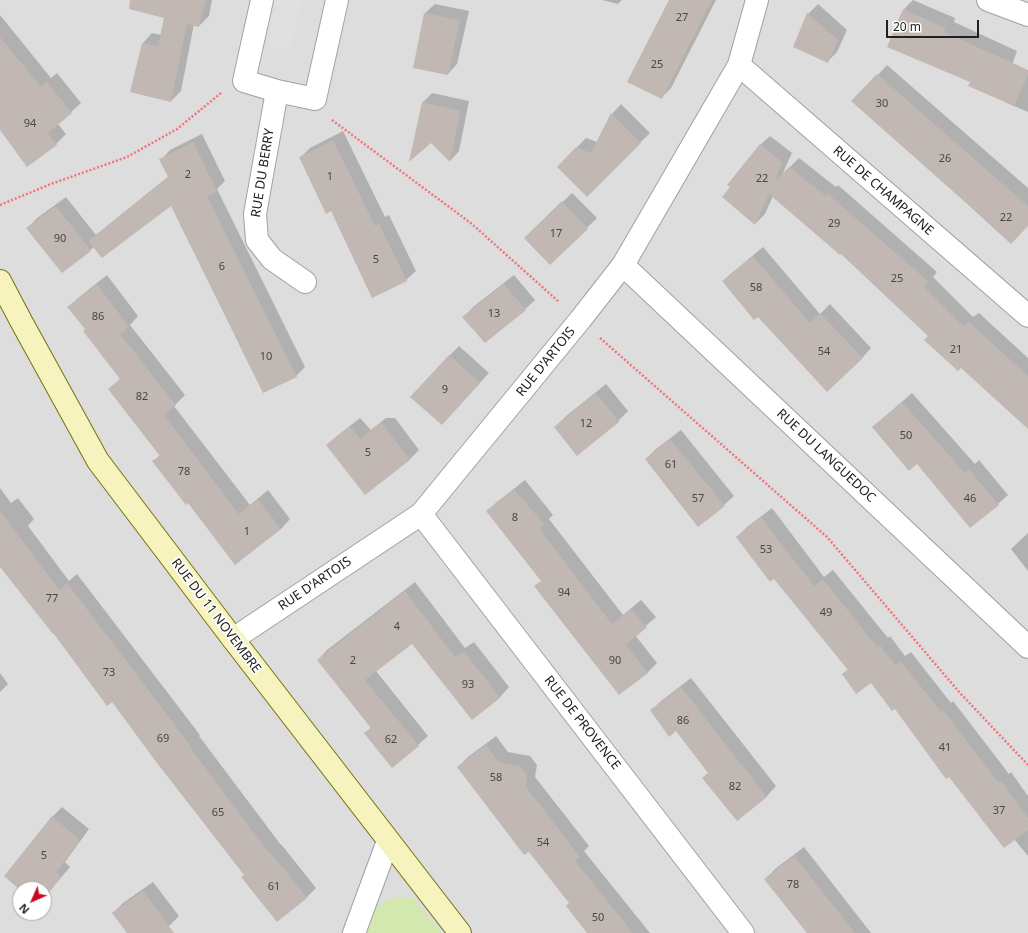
<!DOCTYPE html>
<style>
body{margin:0}
#map{position:relative;width:1028px;height:933px;overflow:hidden;background:#f0ece7;font-family:"Noto Sans",sans-serif}
canvas{display:block}
.north{position:absolute;left:12px;top:881px;width:40px;height:40px;box-sizing:border-box;background:#fff;border:1px solid #a6a6a6;border-radius:50%;rotate:225deg;font-size:11px;font-weight:700;line-height:16px;text-align:center;color:#202020}
.north::after{content:'';display:block;margin:auto;width:14px;height:18px;background:#c80820;clip-path:polygon(50% 0,100% 100%,50% 72%,0 100%)}
.scale{position:absolute;left:886px;top:20px;width:93px;height:18px;box-sizing:border-box;border:2px solid #202020;border-top:0;padding-left:5px;font-size:12px;line-height:14px;white-space:nowrap;color:#202020;-webkit-text-stroke:3px #fff;paint-order:stroke}
</style>
<div id="map">
<canvas width="1028" height="933"></canvas>
<div class="north">N</div>
<div class="scale">20 m</div>
</div>
<script>
const ctx = document.querySelector('canvas').getContext('2d');
ctx.lineJoin = 'round';
function fillPath(path, color) { ctx.fillStyle = color; ctx.fill(path, 'evenodd'); }
function trace(path, color, width, dash) { ctx.strokeStyle = color; ctx.lineWidth = width; ctx.lineCap = dash ? 'butt' : 'round'; ctx.setLineDash(dash || []); ctx.stroke(path); }
function label(font, color, halo, rows, align = 'center') {
  ctx.font = font + ' "Noto Sans",sans-serif'; ctx.lineWidth = 3.5; ctx.setLineDash([]); ctx.textBaseline = 'middle'; ctx.strokeStyle = halo; ctx.fillStyle = color; for (const [text, x, y, turn = 0] of rows) {
    ctx.save(); ctx.translate(x, y); ctx.rotate((+turn || 0) * Math.PI / 180); ctx.textAlign = isNaN(turn) ? turn : align; if (halo) ctx.strokeText(text, 0, 0); ctx.fillText(text, 0, 0); ctx.restore();
  }
}
const residential = new Path2D(`
 M 0,0 L 1028,0 L 1028,933 L 0,933 ZM 20,889 L 44,889 L 44,913 L 20,913 Z`);
const grass = new Path2D(`
 M 390,898 L 413,898 L 441,933 L 367,933 L 376,908 Z`);
const parking = new Path2D(`
 M 277,0 L 302,0 L 290,50 L 267,45 Z`);
const shadow = new Path2D(`
 M 169,0 L 212,0 L 209,16 L 199,26 L 194,24 L 181,91 L 171,101 L 143,43 L 152,33 L 161,35 Z
 M 602,0 L 622,0 L 618,4 Z
 M 670,0 L 716,0 L 671,88 L 661,98 Z
 M 913,0 L 955,18 L 954,22 L 1017,51 L 1004,87 L 972,81 L 904,9 Z
 M 435,4 L 469,11 L 457,64 L 448,74 L 425,13 Z
 M 818,4 L 847,30 L 837,52 L 827,62 L 794,47 L 808,14 Z
 M 0,15 L 51,78 L 57,73 L 81,103 L 58,124 L 66,134 L 56,144 L 0,129 Z
 M 887,65 L 1028,188 L 1028,226 L 878,75 Z
 M 1028,72 L 1028,112 L 1007,103 Z
 M 432,93 L 469,101 L 459,151 L 450,161 L 431,141 L 422,103 Z
 M 621,104 L 650,133 L 587,195 L 558,167 L 586,138 L 597,142 L 612,114 Z
 M 343,131 L 385,217 L 389,215 L 416,271 L 406,280 L 332,210 L 300,158 L 310,148 Z
 M 202,134 L 225,181 L 217,189 L 305,367 L 296,376 L 171,205 L 94,247 L 62,272 L 28,228 L 37,218 L 66,197 L 96,235 L 169,176 L 161,160 L 170,150 Z
 M 770,136 L 792,153 L 782,175 L 799,158 L 836,187 L 838,185 L 937,272 L 933,277 L 973,317 L 979,313 L 1028,358 L 1028,419 L 930,336 L 841,252 L 773,196 L 765,214 L 755,224 L 760,145 Z
 M 572,193 L 597,218 L 550,264 L 525,238 Z
 M 763,247 L 820,314 L 830,304 L 871,348 L 862,358 L 758,315 L 723,281 L 733,272 Z
 M 107,275 L 138,316 L 130,325 L 185,395 L 174,406 L 250,505 L 268,490 L 290,519 L 281,529 L 235,564 L 188,502 L 154,461 L 160,455 L 110,389 L 121,378 L 69,307 L 78,298 Z
 M 514,275 L 535,300 L 525,309 L 464,317 L 473,307 Z
 M 459,346 L 489,373 L 451,414 L 449,356 Z
 M 606,384 L 628,411 L 618,421 L 555,427 L 565,417 Z
 M 912,393 L 975,464 L 979,460 L 1008,495 L 998,504 L 917,463 L 873,427 Z
 M 360,418 L 371,430 L 386,418 L 395,418 L 419,450 L 410,459 L 365,493 L 327,445 L 337,436 Z
 M 681,430 L 734,496 L 724,505 L 646,459 L 656,449 Z
 M 525,480 L 553,515 L 549,519 L 623,615 L 641,600 L 656,617 L 635,635 L 657,663 L 647,673 L 536,586 L 542,580 L 487,511 L 497,502 Z
 M 0,488 L 11,503 L 18,498 L 34,519 L 28,526 L 69,581 L 77,574 L 200,735 L 199,736 L 281,845 L 281,844 L 316,888 L 306,898 L 245,875 L 112,700 L 54,632 L 0,566 Z
 M 772,508 L 824,577 L 833,570 L 888,638 L 890,636 L 905,656 L 911,652 L 951,703 L 953,701 L 1009,774 L 1011,772 L 1028,796 L 1028,856 L 1014,839 L 871,681 L 843,674 L 848,669 L 775,577 L 737,537 L 747,527 Z
 M 1028,533 L 1028,571 L 1011,549 Z
 M 415,582 L 465,648 L 474,642 L 509,687 L 500,697 L 472,719 L 412,643 L 376,671 L 428,736 L 418,745 L 366,733 L 371,727 L 318,660 L 327,650 Z
 M 0,673 L 8,684 L 0,692 Z
 M 691,678 L 776,786 L 767,796 L 738,820 L 709,773 L 676,730 L 652,710 L 661,701 Z
 M 496,736 L 508,752 L 530,756 L 537,765 L 535,777 L 589,846 L 584,851 L 650,933 L 588,933 L 570,903 L 529,851 L 458,767 L 468,757 Z
 M 62,807 L 89,829 L 65,862 L 70,867 L 44,898 L 44,889 L 6,876 L 53,816 Z
 M 804,847 L 871,933 L 808,933 L 766,879 L 775,869 Z
 M 153,882 L 179,916 L 169,926 L 159,933 L 128,933 L 113,913 L 123,903 Z`);
const building = new Path2D(`
 M 130,0 L 206,0 L 199,27 L 187,24 L 171,102 L 130,92 L 142,43 L 158,46 L 164,18 L 129,9 Z
 M 669,0 L 712,0 L 662,99 L 627,82 Z
 M 903,9 L 946,28 L 944,32 L 1028,70 L 1028,75 L 1014,106 L 968,86 L 970,82 L 887,47 Z
 M 424,13 L 460,20 L 448,75 L 413,68 Z
 M 807,13 L 838,40 L 828,63 L 793,47 Z
 M 0,37 L 41,87 L 47,82 L 72,113 L 48,133 L 57,145 L 27,167 L 0,130 Z
 M 877,74 L 1028,206 L 1028,226 L 1011,244 L 965,202 L 851,101 Z
 M 422,102 L 460,111 L 450,162 L 431,143 L 409,162 Z
 M 611,113 L 641,143 L 587,197 L 557,167 L 576,147 L 591,153 Z
 M 333,140 L 375,226 L 379,224 L 407,281 L 372,298 L 331,211 L 326,214 L 299,157 Z
 M 193,142 L 217,191 L 207,196 L 297,377 L 263,393 L 171,206 L 102,258 L 88,241 L 168,177 L 159,159 Z
 M 760,144 L 783,163 L 774,182 L 789,167 L 826,196 L 828,194 L 929,282 L 924,287 L 963,326 L 969,322 L 1028,376 L 1028,429 L 961,368 L 958,371 L 924,340 L 928,336 L 841,254 L 840,255 L 769,194 L 755,225 L 722,197 L 730,187 L 727,185 Z
 M 562,201 L 588,229 L 550,265 L 524,238 Z
 M 56,206 L 91,251 L 62,273 L 26,228 Z
 M 753,256 L 810,323 L 820,313 L 863,358 L 827,392 L 758,317 L 754,320 L 722,281 Z
 M 97,284 L 129,327 L 120,334 L 176,405 L 164,415 L 239,514 L 258,499 L 281,529 L 235,565 L 188,503 L 186,505 L 152,461 L 160,456 L 108,389 L 120,379 L 83,331 L 85,329 L 67,307 Z
 M 504,284 L 526,310 L 485,343 L 462,317 Z
 M 449,355 L 480,383 L 442,425 L 410,397 Z
 M 596,393 L 619,422 L 577,456 L 554,427 Z
 M 902,402 L 965,473 L 969,469 L 999,505 L 970,528 L 917,464 L 909,471 L 872,427 Z
 M 381,422 L 410,460 L 365,495 L 326,445 L 350,426 L 360,439 Z
 M 670,439 L 725,506 L 698,527 L 645,459 Z
 M 514,489 L 545,525 L 540,529 L 612,624 L 631,609 L 647,627 L 626,645 L 648,673 L 619,695 L 534,586 L 541,581 L 486,511 Z
 M 0,511 L 59,590 L 67,583 L 191,746 L 190,747 L 270,854 L 271,853 L 307,898 L 277,922 L 241,877 L 244,875 L 154,759 L 112,702 L 107,706 L 54,634 L 53,634 L 0,567 Z
 M 761,517 L 814,586 L 823,579 L 877,647 L 880,645 L 895,665 L 901,661 L 941,712 L 943,710 L 999,783 L 1001,781 L 1028,818 L 1028,830 L 1004,848 L 949,777 L 946,779 L 895,709 L 892,711 L 871,683 L 856,694 L 842,674 L 848,670 L 774,579 L 770,582 L 736,537 Z
 M 405,591 L 455,657 L 464,651 L 500,698 L 472,720 L 412,644 L 365,680 L 419,746 L 392,768 L 364,733 L 371,728 L 317,660 Z
 M 681,687 L 767,797 L 737,821 L 702,778 L 708,773 L 676,731 L 669,737 L 650,710 Z
 M 486,745 L 498,762 L 520,766 L 527,775 L 526,787 L 580,857 L 575,861 L 633,933 L 587,933 L 566,906 L 569,903 L 529,852 L 524,855 L 457,767 Z
 M 52,816 L 80,840 L 56,872 L 61,877 L 44,898 L 44,889 L 20,890 L 4,876 Z
 M 794,856 L 822,891 L 855,933 L 807,933 L 764,879 Z
 M 143,891 L 174,933 L 127,933 L 112,913 Z`);
const path = new Path2D(`
 M 332,120 L 472,224 L 559,302
 M 0,205 L 51,184 L 127,157 L 177,129 L 221,93
 M 600,338 L 827,537 L 960,693 L 1028,765`);
const street = new Path2D(`
 M 262,0 L 244,81 L 277,91 L 315,99 L 337,0
 M 988,0 L 1028,15
 M 739,65 L 1028,316
 M 277,91 L 255,214 L 257,240 L 272,259 L 305,282
 M 623,265 L 1028,647
 M 421,514 L 743,933
 M 233,639 L 421,514 L 580,320 L 623,265 L 739,65 L 757,0
 M 354,933 L 388,841`);
const secondary = new Path2D(`
 M 0,281 L 21,321 L 98,461 L 233,639 L 460,933`);
const numberNames = [
 ["27",682,18],
 ["25",657,65],
 ["30",882,104],
 ["94",30,124],
 ["26",945,159],
 ["2",188,175],
 ["1",330,177],
 ["22",762,179],
 ["22",1006,218],
 ["29",834,224],
 ["17",556,234],
 ["90",60,239],
 ["5",376,260],
 ["6",222,267],
 ["25",897,279],
 ["58",756,288],
 ["13",494,314],
 ["86",98,317],
 ["21",956,350],
 ["54",824,352],
 ["10",266,357],
 ["9",445,390],
 ["82",142,397],
 ["12",586,424],
 ["50",906,436],
 ["5",368,453],
 ["61",671,465],
 ["78",184,472],
 ["57",698,499],
 ["46",970,499],
 ["8",515,518],
 ["1",247,532],
 ["53",766,550],
 ["94",564,593],
 ["77",52,599],
 ["49",826,613],
 ["4",397,627],
 ["2",353,661],
 ["90",615,661],
 ["73",109,673],
 ["93",468,685],
 ["86",683,721],
 ["69",163,739],
 ["62",391,740],
 ["41",945,748],
 ["58",496,778],
 ["82",735,787],
 ["37",999,811],
 ["65",218,813],
 ["54",543,843],
 ["5",44,856],
 ["78",793,885],
 ["61",274,887],
 ["50",598,918]
];
const streetNames = [
 ["RUE DU BERRY",263,173,-81],
 ["RUE DE CHAMPAGNE",883,191,41],
 ["RUE D'ARTOIS",546,362,-51],
 ["RUE DU LANGUEDOC",826,456,43],
 ["RUE D'ARTOIS",315,584,-34],
 ["RUE DU 11 NOVEMBRE",216,616,53],
 ["RUE DE PROVENCE",582,723,52]
];
fillPath(residential, '#dedddd');
fillPath(grass, '#d2e8af');
fillPath(parking, '#e0e0e0');
fillPath(shadow, '#0003');
fillPath(building, '#c1b7b3');
trace(street, '#a1a1a1', 24);
trace(secondary, '#747209', 24);
trace(path, '#f47376', 2.5, [2, 2]);
trace(street, '#fff', 22);
trace(secondary, '#f7f3be', 22);
label('11px', '#484645', null, numberNames);
label('13px', '#202020', '#fff', streetNames);
</script>
